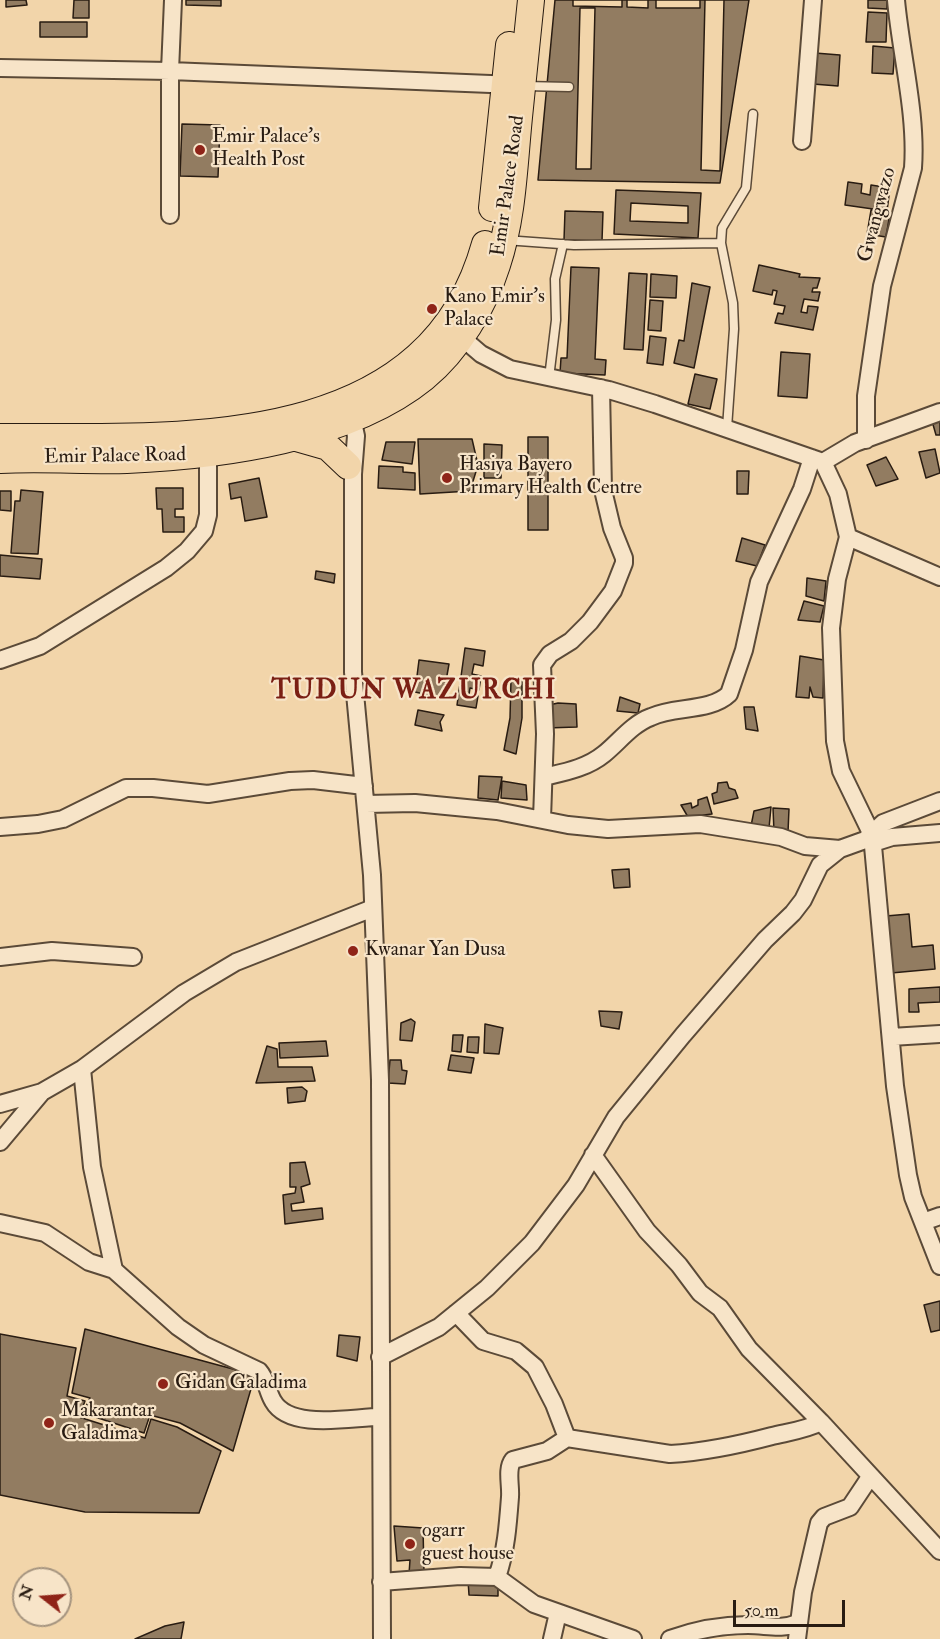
<!DOCTYPE html>
<style>
body{margin:0}
#map{position:relative;width:940px;height:1639px;overflow:hidden;background:#f2d5aa;font-family:"IM FELL Double Pica",serif}
canvas{display:block}
.north{position:absolute;left:12px;top:1567px;width:60px;height:60px;box-sizing:border-box;background:#f7e4c8;border:2px solid #a5947f;border-radius:50%;rotate:287deg;font-size:16px;font-weight:700;line-height:24px;text-align:center;color:#291c12}
.north::after{content:'';display:block;margin:auto;width:21px;height:27px;background:#8f2418;clip-path:polygon(50% 0,100% 100%,50% 72%,0 100%)}
.scale{position:absolute;left:733px;top:1600px;width:112px;height:27px;box-sizing:border-box;border:3px solid #291c12;border-top:0;padding-left:8px;font-size:18px;line-height:21px;white-space:nowrap;color:#291c12;-webkit-text-stroke:4px #f7e4c8;paint-order:stroke}
</style>
<div id="map">
<canvas width="940" height="1639"></canvas>
<div class="north">N</div>
<div class="scale">50 m</div>
</div>
<script>
const ctx = document.querySelector('canvas').getContext('2d');
ctx.lineJoin = 'round';
function fillPath(path, color) { ctx.fillStyle = color; ctx.fill(path, 'evenodd'); }
function trace(path, color, width, dash) { ctx.strokeStyle = color; ctx.lineWidth = width; ctx.lineCap = dash ? 'butt' : 'round'; ctx.setLineDash(dash || []); ctx.stroke(path); }
function label(font, color, halo, rows, align = 'center') {
  ctx.font = font + ' "IM FELL Double Pica",serif'; ctx.lineWidth = 4.5; ctx.setLineDash([]); ctx.textBaseline = 'middle'; ctx.strokeStyle = halo; ctx.fillStyle = color; for (const [text, x, y, turn = 0] of rows) {
    ctx.save(); ctx.translate(x, y); ctx.rotate((+turn || 0) * Math.PI / 180); ctx.textAlign = isNaN(turn) ? turn : align; if (halo) ctx.strokeText(text, 0, 0); ctx.fillText(text, 0, 0); ctx.restore();
  }
}
const building = new Path2D(`
 M 6,0 L 26,0 L 27,5 L 6,7 Z
 M 74,0 L 89,0 L 89,18 L 73,18 Z
 M 186,0 L 221,0 L 221,6 L 186,5 Z
 M 555,0 L 749,0 L 720,183 L 538,180 Z
 M 573,0 L 622,0 L 622,7 L 573,6 Z
 M 627,0 L 648,0 L 648,8 L 627,7 Z
 M 656,0 L 700,0 L 700,8 L 656,8 Z
 M 705,0 L 724,0 L 720,171 L 701,170 Z
 M 868,0 L 887,0 L 887,9 L 868,8 Z
 M 580,8 L 595,8 L 591,169 L 576,169 Z
 M 868,12 L 887,13 L 886,42 L 866,42 Z
 M 40,22 L 87,22 L 87,37 L 40,37 Z
 M 873,46 L 895,48 L 893,74 L 872,73 Z
 M 815,53 L 840,55 L 838,86 L 813,84 Z
 M 182,124 L 220,125 L 218,177 L 180,176 Z
 M 848,182 L 862,184 L 861,193 L 870,195 L 871,185 L 890,188 L 887,211 L 845,205 Z
 M 616,190 L 701,193 L 698,238 L 614,234 ZM 631,203 L 688,206 L 688,223 L 630,221 Z
 M 871,210 L 890,213 L 886,237 L 867,234 Z
 M 565,211 L 603,212 L 602,241 L 564,240 Z
 M 759,265 L 800,274 L 799,277 L 820,278 L 817,288 L 813,288 L 812,292 L 820,292 L 818,301 L 804,299 L 801,312 L 807,313 L 808,306 L 818,307 L 813,330 L 775,323 L 778,313 L 783,314 L 785,306 L 774,304 L 777,291 L 773,290 L 772,295 L 753,291 Z
 M 571,267 L 599,268 L 595,359 L 606,360 L 605,375 L 560,373 L 561,358 L 567,358 Z
 M 629,273 L 647,274 L 643,350 L 624,349 Z
 M 651,274 L 677,276 L 676,298 L 650,297 Z
 M 692,283 L 710,287 L 694,368 L 674,363 L 679,340 L 684,341 Z
 M 650,300 L 663,301 L 661,331 L 648,330 Z
 M 650,336 L 666,338 L 663,365 L 647,363 Z
 M 781,352 L 810,354 L 807,398 L 778,396 Z
 M 695,374 L 717,379 L 710,409 L 688,404 Z
 M 940,420 L 940,435 L 936,435 L 932,421 Z
 M 528,437 L 548,437 L 548,530 L 528,530 Z
 M 418,439 L 472,439 L 478,465 L 470,491 L 420,494 Z
 M 386,442 L 415,442 L 412,464 L 382,460 Z
 M 484,444 L 502,445 L 501,478 L 484,478 Z
 M 935,449 L 940,473 L 926,478 L 919,452 Z
 M 886,457 L 898,479 L 876,486 L 867,465 Z
 M 379,466 L 403,467 L 403,472 L 415,473 L 415,490 L 378,488 Z
 M 737,471 L 749,471 L 748,494 L 737,494 Z
 M 259,478 L 267,517 L 245,521 L 241,497 L 231,499 L 229,484 Z
 M 156,488 L 183,488 L 183,509 L 175,509 L 175,517 L 184,517 L 184,532 L 163,532 L 162,509 L 157,509 Z
 M 21,490 L 43,492 L 38,554 L 11,553 L 15,501 L 20,501 Z
 M 0,491 L 11,491 L 11,511 L 0,510 Z
 M 742,538 L 765,545 L 757,566 L 736,561 Z
 M 0,555 L 42,559 L 40,579 L 0,576 Z
 M 316,571 L 335,574 L 334,583 L 315,579 Z
 M 807,578 L 826,581 L 824,601 L 806,596 Z
 M 804,601 L 824,606 L 820,622 L 798,620 Z
 M 465,648 L 485,651 L 483,666 L 474,664 L 472,674 L 481,676 L 479,690 L 470,688 L 469,695 L 478,696 L 476,708 L 457,705 Z
 M 800,656 L 824,660 L 823,698 L 813,697 L 810,687 L 809,698 L 796,697 Z
 M 419,660 L 449,664 L 443,698 L 415,692 Z
 M 522,679 L 522,718 L 516,754 L 504,750 L 510,718 L 511,680 Z
 M 620,697 L 640,704 L 638,713 L 617,711 Z
 M 558,703 L 576,704 L 577,727 L 546,728 L 545,706 Z
 M 744,707 L 754,707 L 758,731 L 746,729 Z
 M 418,710 L 444,715 L 440,722 L 442,731 L 415,725 Z
 M 479,776 L 502,777 L 498,800 L 478,798 Z
 M 502,781 L 526,785 L 527,800 L 501,798 Z
 M 727,782 L 729,788 L 735,790 L 738,798 L 714,804 L 712,794 L 717,792 L 718,783 Z
 M 707,797 L 712,814 L 688,817 L 681,805 L 691,803 L 692,808 L 698,805 L 698,800 Z
 M 771,807 L 769,828 L 751,826 L 754,811 Z
 M 773,808 L 789,809 L 788,832 L 774,832 Z
 M 629,869 L 630,887 L 614,888 L 612,870 Z
 M 909,914 L 912,947 L 933,945 L 935,969 L 891,973 L 886,916 Z
 M 940,987 L 940,1002 L 918,1003 L 919,1012 L 909,1012 L 909,989 Z
 M 599,1011 L 622,1012 L 619,1029 L 601,1026 Z
 M 411,1019 L 415,1022 L 412,1041 L 400,1040 L 401,1023 Z
 M 485,1024 L 503,1028 L 499,1054 L 484,1053 Z
 M 453,1035 L 463,1035 L 461,1052 L 452,1051 Z
 M 468,1037 L 479,1037 L 478,1053 L 467,1052 Z
 M 326,1041 L 328,1056 L 280,1058 L 279,1043 Z
 M 267,1046 L 277,1049 L 278,1067 L 312,1067 L 315,1081 L 256,1083 Z
 M 451,1055 L 474,1058 L 471,1073 L 448,1070 Z
 M 390,1060 L 401,1060 L 402,1070 L 407,1071 L 405,1084 L 388,1083 Z
 M 302,1087 L 307,1091 L 305,1101 L 288,1103 L 287,1088 Z
 M 305,1162 L 310,1184 L 301,1187 L 304,1202 L 291,1204 L 292,1211 L 322,1208 L 323,1219 L 285,1224 L 283,1195 L 295,1193 L 296,1187 L 290,1187 L 290,1163 Z
 M 940,1301 L 940,1330 L 931,1332 L 924,1305 Z
 M 85,1329 L 255,1375 L 233,1451 L 180,1423 L 150,1415 L 144,1433 L 83,1413 L 90,1398 L 72,1393 Z
 M 0,1334 L 76,1348 L 67,1396 L 85,1401 L 79,1417 L 145,1438 L 151,1419 L 177,1427 L 221,1451 L 199,1513 L 85,1512 L 0,1495 Z
 M 339,1335 L 360,1337 L 357,1361 L 337,1356 Z
 M 394,1526 L 423,1528 L 424,1572 L 409,1574 L 410,1560 L 397,1561 Z
 M 468,1580 L 498,1582 L 498,1596 L 469,1595 Z
 M 184,1622 L 181,1639 L 135,1639 L 165,1626 Z`);
const lane = new Path2D(`
 M 525,86 L 569,87
 M 505,240 L 574,245 L 721,243
 M 549,378 L 556,320 L 555,279 L 563,244
 M 727,428 L 734,329 L 733,303 L 721,243 L 722,228 L 746,188 L 753,114`);
const street = new Path2D(`
 M 0,68 L 170,71 L 515,85
 M 802,141 L 813,0
 M 170,215 L 170,71 L 173,0
 M 460,336 L 481,354 L 510,369 L 609,390 L 655,404 L 823,462 L 855,443 L 940,412
 M 350,409 L 356,436 L 353,474 L 353,672 L 372,875 L 380,1080 L 382,1639
 M 866,440 L 866,396 L 882,286 L 913,168 C 917,114 901,55 896,0
 M 823,462 L 838,494 L 848,537 L 837,579 L 831,628 L 835,741 L 841,771 L 872,835 L 895,1086 L 908,1175 L 913,1197 L 940,1266
 M 848,537 L 940,577
 M 0,660 L 40,646 L 166,568 L 187,551 L 204,531 L 208,515 L 208,453
 M 544,777 C 565,772 587,768 604,754 C 619,742 632,724 651,717 C 674,706 710,712 729,694 L 744,650 L 759,582 L 802,489 L 812,458
 M 366,804 L 415,803 L 497,811 L 568,825 L 608,829 L 700,824 L 781,837 L 805,846 L 840,849 L 865,840 L 883,823 L 940,801
 M 542,819 L 545,734 L 542,665 L 550,654 L 571,641 L 590,622 L 613,591 L 624,563 L 624,558 L 612,528 L 603,490 L 601,388
 M 0,827 L 38,824 L 63,819 L 126,788 L 153,788 L 208,794 L 290,781 L 313,780 L 364,786
 M 873,843 L 892,837 L 940,833
 M 0,957 L 52,951 L 133,957
 M 891,1037 L 940,1034
 M 82,1069 L 92,1167 L 114,1270
 M 0,1104 L 42,1092 L 82,1069 L 184,993 L 236,962 L 373,908
 M 0,1142 L 42,1092
 M 593,1155 L 647,1231 L 679,1265 L 700,1293 L 720,1308 L 749,1349 L 821,1422 L 940,1551
 M 923,1222 L 940,1216
 M 0,1223 L 45,1233 L 89,1262 L 114,1270 L 178,1327 L 204,1345 L 259,1371 C 267,1380 267,1391 273,1401 C 290,1431 352,1417 380,1417
 M 456,1313 L 483,1341 L 516,1351 L 535,1367 L 554,1404 L 567,1438
 M 380,1357 L 439,1327 L 487,1288 L 532,1243 L 576,1185 L 616,1117 L 683,1035 L 765,940 L 793,913 L 803,900 L 820,865 L 840,849
 M 497,1577 C 506,1552 508,1524 510,1497 C 511,1485 506,1469 513,1460 L 547,1451 L 567,1438 L 670,1454 C 705,1452 738,1445 772,1436 C 789,1432 806,1430 821,1422
 M 381,1582 L 460,1576 L 497,1577 L 534,1604 L 633,1639
 M 552,1639 L 558,1613
 M 670,1639 C 695,1630 722,1625 748,1625 C 767,1625 781,1630 798,1623
 M 797,1639 L 803,1592 L 819,1523 L 824,1517 L 850,1507 L 870,1477`);
const primary = new Path2D(`
 M 492,208 L 509,45
 M 0,437 C 173,436 426,457 485,244
 M 293,437 L 328,447 L 348,466
 M 0,460 C 42,458 85,461 127,460 C 221,456 349,439 424,378 C 458,350 484,306 497,265 C 513,217 514,167 519,117 C 523,78 527,39 531,0`);
const markers = [
 [200,150,6,"#8f2418"],
 [432,309,6,"#8f2418"],
 [447,478,6,"#8f2418"],
 [353,951,6,"#8f2418"],
 [163,1384,6,"#8f2418"],
 [49,1423,6,"#8f2418"],
 [410,1544,6,"#8f2418"]
];
const poiNames = [
 ["Emir Palace's",212,138],
 ["Health Post",212,161],
 ["Kano Emir's",444,298],
 ["Palace",444,321],
 ["Hasiya Bayero",459,466],
 ["Primary Health Centre",459,489],
 ["Kwanar Yan Dusa",365,951],
 ["Gidan Galadima",175,1384],
 ["Makarantar",61,1412],
 ["Galadima",61,1435],
 ["ogarr",422,1532],
 ["guest house",422,1555]
];
const streetNames = [
 ["Emir Palace Road",509,186,-82],
 ["Gwangwazo",878,215,-75],
 ["Emir Palace Road",115,457,-1]
];
const districtNames = [
 ["TUDUN WAZURCHI",414,692]
];
fillPath(building, '#927c61');
trace(building, '#291c12', 1.5);
trace(lane, '#5b4a38', 11);
trace(street, '#5b4a38', 20);
trace(primary, '#291c12', 28);
trace(lane, '#f7e4c8', 8);
trace(street, '#f7e4c8', 16);
trace(primary, '#f2d5aa', 26);
for (const [x, y, r, color] of markers) { const dot = new Path2D(); dot.arc(x, y, r, 0, 2 * Math.PI); ctx.fillStyle = color; ctx.fill(dot); trace(dot, '#f7e4c8', 2); }
label('20px', '#291c12', '#f7e4c8', poiNames, 'left');
label('20px', '#291c12', '#f7e4c8', streetNames);
ctx.letterSpacing = '1.5px';
label('bold 26px', '#7a1f14', '#f7e4c8', districtNames);
ctx.letterSpacing = '0px';
</script>
